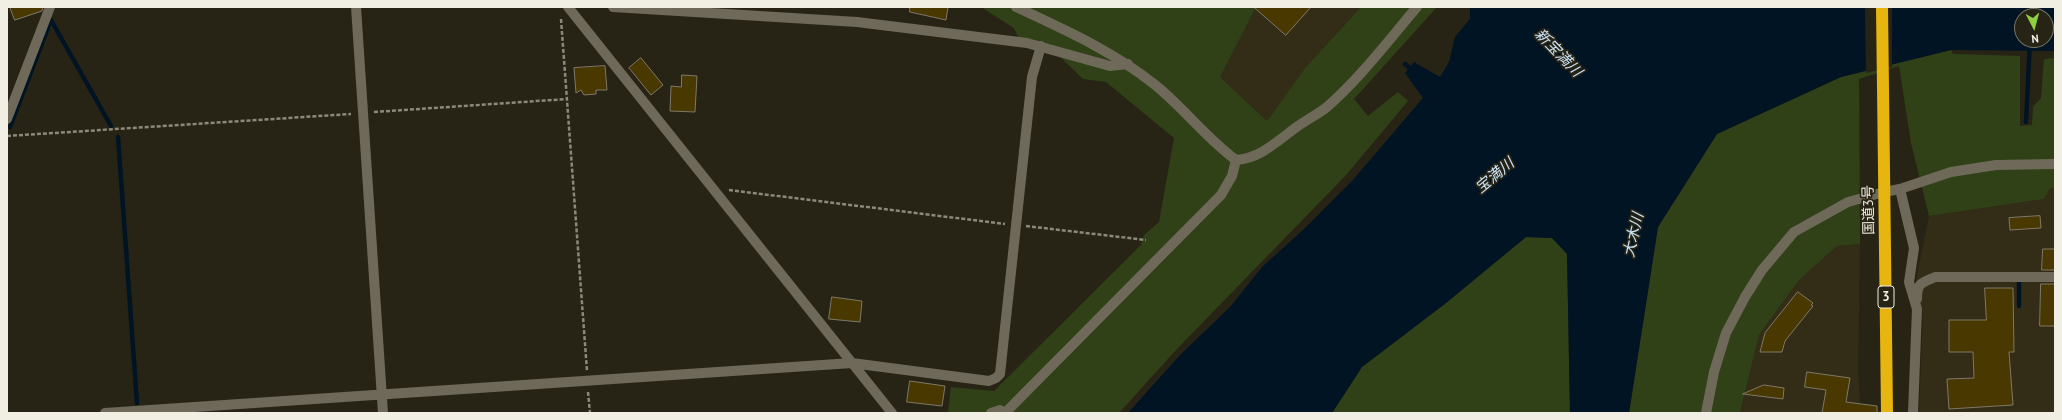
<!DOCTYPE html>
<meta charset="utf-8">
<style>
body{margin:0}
#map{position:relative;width:2062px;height:420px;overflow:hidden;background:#282415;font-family:"PT Sans",sans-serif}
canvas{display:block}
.frame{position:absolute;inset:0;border:8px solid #f1eee4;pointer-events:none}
.north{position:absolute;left:2014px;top:8px;width:40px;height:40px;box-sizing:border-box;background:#282415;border:1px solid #787568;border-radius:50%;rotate:174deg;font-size:11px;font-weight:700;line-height:16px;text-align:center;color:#f1eee4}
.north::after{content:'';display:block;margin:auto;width:14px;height:18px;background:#8ece43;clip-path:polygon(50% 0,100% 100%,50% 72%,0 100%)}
</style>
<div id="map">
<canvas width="2062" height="420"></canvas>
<div class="frame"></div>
<div class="north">N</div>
</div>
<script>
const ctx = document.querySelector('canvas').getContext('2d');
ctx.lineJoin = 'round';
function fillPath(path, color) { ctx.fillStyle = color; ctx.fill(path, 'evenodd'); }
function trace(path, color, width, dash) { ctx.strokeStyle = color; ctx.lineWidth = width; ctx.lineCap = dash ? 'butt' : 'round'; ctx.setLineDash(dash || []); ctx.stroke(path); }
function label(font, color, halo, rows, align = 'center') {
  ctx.font = font + ' "PT Sans","Noto Sans JP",sans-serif'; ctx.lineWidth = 3.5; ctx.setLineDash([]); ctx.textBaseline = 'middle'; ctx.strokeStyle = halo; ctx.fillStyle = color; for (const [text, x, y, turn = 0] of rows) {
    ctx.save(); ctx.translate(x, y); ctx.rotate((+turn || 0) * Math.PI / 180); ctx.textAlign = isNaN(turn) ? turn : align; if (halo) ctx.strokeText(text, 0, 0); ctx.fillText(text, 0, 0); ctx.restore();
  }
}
const built = new Path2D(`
 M 1256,7 L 1361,7 L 1305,68 L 1267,121 L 1220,77 Z
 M 2050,188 L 2055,188 L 2055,413 L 1919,413 L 1923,312 L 1916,280 L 1929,216 L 2044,199 Z
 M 1860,244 L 1858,373 L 1861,413 L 1740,413 L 1759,335 L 1799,280 L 1837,246 Z`);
const green = new Path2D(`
 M 981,7 L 1256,7 L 1220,77 L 1267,121 L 1305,68 L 1361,7 L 1437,7 L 1354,99 L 1368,116 L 1398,92 L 1408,101 L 1347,174 L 1175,351 L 1119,413 L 948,413 L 951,387 L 994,391 L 1141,245 L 1144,235 L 1159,222 L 1174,138 L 1106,82 L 1083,79 L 1048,45 L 1018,37 L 1014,28 Z
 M 1951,50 L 1953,54 L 2020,56 L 2020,126 L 2032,125 L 2033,107 L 2041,98 L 2044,59 L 2055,58 L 2055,188 L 2050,188 L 2044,199 L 1929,216 L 1911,143 L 1899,66 L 1859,79 L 1860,244 L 1837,246 L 1799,280 L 1759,335 L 1740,413 L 1629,413 L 1658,227 L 1717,134 L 1841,77 Z
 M 1526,237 L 1552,238 L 1567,253 L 1570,413 L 1332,413 L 1362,367 L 1446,303 Z`);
const water = new Path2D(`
 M 1470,7 L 2055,7 L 2055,51 L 1951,50 L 1841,77 L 1717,134 L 1658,227 L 1629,413 L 1570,413 L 1567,254 L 1552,238 L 1526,237 L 1446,303 L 1362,367 L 1332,413 L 1128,413 L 1180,355 L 1230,307 L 1262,267 L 1304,229 L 1352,181 L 1423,98 L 1405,73 L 1414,62 L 1440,77 L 1449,62 L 1455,37 L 1470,19 ZM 2022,16 L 2046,16 L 2046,40 L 2022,40 Z`);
const pier = new Path2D(`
 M 1865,7 L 1892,7 L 1892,67 L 1866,73 Z`);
const stream = new Path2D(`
 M 51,20 L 111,126
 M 1405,64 L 1414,72
 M 2026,122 L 2030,40
 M 10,127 L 51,20
 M 118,137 L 137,403
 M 2019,306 L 2019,281`);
const building = new Path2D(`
 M 10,7 L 43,7 L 42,11 L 15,20 Z
 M 910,7 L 948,7 L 946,20 L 910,12 Z
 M 1254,7 L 1311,7 L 1286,35 Z
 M 641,58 L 663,85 L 651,95 L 629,68 Z
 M 605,66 L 607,90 L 596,90 L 596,94 L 584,95 L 581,90 L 576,93 L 574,68 Z
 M 682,75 L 697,76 L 695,112 L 670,111 L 671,86 L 681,87 Z
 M 2040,216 L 2041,228 L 2010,230 L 2009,218 Z
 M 2043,249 L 2055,249 L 2055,270 L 2042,270 Z
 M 2041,284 L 2055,284 L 2055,326 L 2040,326 Z
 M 1985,288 L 2013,288 L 2014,352 L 2009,352 L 2013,405 L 1949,409 L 1947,379 L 1974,378 L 1973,352 L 1949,352 L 1949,320 L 1986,320 Z
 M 1798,292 L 1813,303 L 1811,305 L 1813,306 L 1785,341 L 1782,352 L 1760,352 L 1765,333 Z
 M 832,297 L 862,301 L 860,322 L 829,319 Z
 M 1807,372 L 1850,378 L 1846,402 L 1877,406 L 1877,413 L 1822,413 L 1826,390 L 1805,387 Z
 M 910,381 L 945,386 L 942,406 L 907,402 Z
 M 1764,385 L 1784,388 L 1783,399 L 1743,394 Z`);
const path = new Path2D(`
 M 561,19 L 587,371
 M 374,112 L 567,99
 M 7,136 L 351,114
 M 729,190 L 1005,224
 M 1026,226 L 1146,240
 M 588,392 L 590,413`);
const street = new Path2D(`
 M 356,7 L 383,413
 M 568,7 L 892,413
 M 613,7 L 857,22 L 1027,43 L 1110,66 L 1128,64
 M 1016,7 C 1063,29 1113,51 1154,84 C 1183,107 1206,138 1236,160 C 1260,158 1275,143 1294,129 C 1304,121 1317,115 1327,107 C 1361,77 1388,41 1417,7
 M 7,119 L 50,7
 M 1900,189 L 1914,248 L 1909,282 L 1917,309 L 1913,413
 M 1917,299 C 1917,283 1921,283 1935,277 L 2055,277
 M 105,413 L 852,363 L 989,381 L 996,378 L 1000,374 L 1032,77 L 1041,46
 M 991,413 L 1000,410 L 1005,413
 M 1005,413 L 1221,195 L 1232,176 L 1236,160
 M 1706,413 L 1714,372 L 1726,333 L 1745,297 L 1762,270 L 1794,232 L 1848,202 L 1884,192 L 1900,189 L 1951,172 L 1996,165 L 2055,164`);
const highway = new Path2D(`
 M 1882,7 L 1887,413`);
const shields = [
 [1886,297,16]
];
const shieldNames = [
 ["3",1886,297]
];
const streetNames = [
 ["国道3号",1869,210,-91]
];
const waterNames = [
 ["新宝満川",1558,53,46],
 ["宝満川",1495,176,-40],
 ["大木川",1634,235,-77]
];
fillPath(built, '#332c17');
fillPath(green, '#304118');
fillPath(water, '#001424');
fillPath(pier, '#282415');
trace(stream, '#001424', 4.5);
fillPath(building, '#493900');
trace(building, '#7e7868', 1);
trace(path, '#8c887c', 2.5, [4, 2]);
trace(street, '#6f6959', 10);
trace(highway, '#e7b50f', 12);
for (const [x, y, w] of shields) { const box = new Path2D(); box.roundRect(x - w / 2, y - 11, w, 22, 3); ctx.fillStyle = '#282415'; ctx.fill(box); trace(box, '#f1eee4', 1); }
label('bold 13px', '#f1eee4', null, shieldNames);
label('14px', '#f1eee4', '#282415', streetNames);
label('italic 15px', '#cbe6fc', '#282415', waterNames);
</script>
